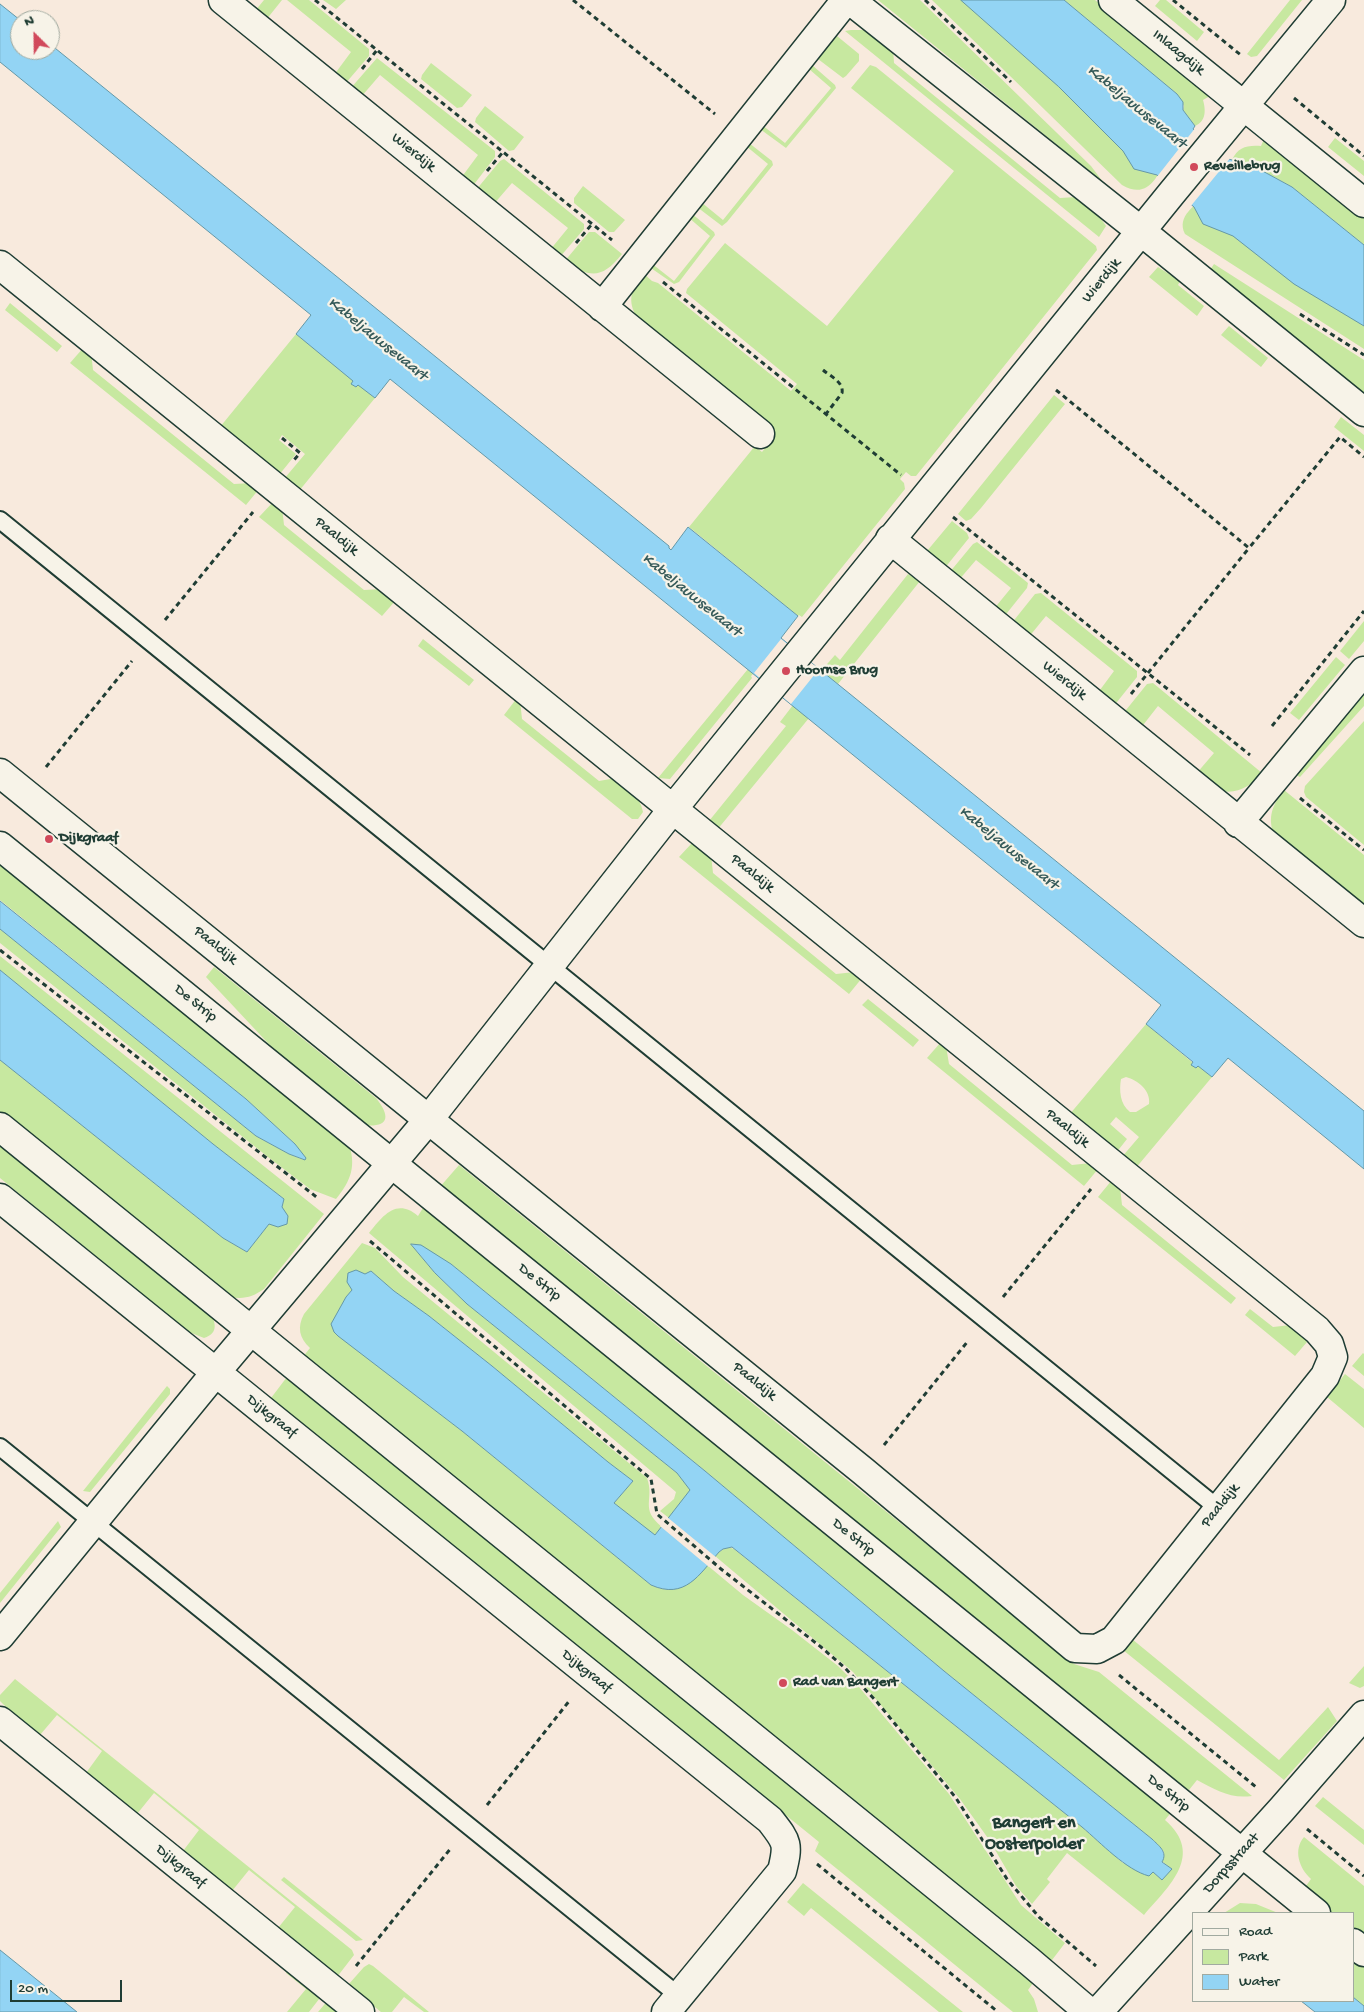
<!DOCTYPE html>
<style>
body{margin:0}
#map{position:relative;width:1364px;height:2012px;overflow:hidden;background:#f8eadd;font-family:"Gochi Hand",sans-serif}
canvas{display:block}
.legend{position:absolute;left:1192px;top:1912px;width:162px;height:90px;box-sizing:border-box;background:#f7f3e8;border:1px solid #a1aaa0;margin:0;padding:6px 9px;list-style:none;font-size:15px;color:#1f3d34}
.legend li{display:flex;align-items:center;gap:10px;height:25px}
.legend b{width:25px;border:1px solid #a1aaa0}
.north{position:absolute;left:10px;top:10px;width:50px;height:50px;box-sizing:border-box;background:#f7f3e8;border:1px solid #a1aaa0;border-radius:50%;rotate:337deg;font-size:14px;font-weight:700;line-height:20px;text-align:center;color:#1f3d34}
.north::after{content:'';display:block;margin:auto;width:18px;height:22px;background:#d1495b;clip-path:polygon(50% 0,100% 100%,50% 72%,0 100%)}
.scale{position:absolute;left:10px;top:1980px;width:112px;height:22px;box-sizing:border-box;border:2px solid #1f3d34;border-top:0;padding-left:6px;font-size:15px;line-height:18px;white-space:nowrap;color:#1f3d34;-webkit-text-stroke:4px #f7f3e8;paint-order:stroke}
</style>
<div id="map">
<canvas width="1364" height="2012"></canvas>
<ul class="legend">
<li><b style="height:6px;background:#f7f3e8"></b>Road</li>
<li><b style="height:14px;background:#c7e8a0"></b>Park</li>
<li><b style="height:14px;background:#93d4f4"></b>Water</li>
</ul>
<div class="north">N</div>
<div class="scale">20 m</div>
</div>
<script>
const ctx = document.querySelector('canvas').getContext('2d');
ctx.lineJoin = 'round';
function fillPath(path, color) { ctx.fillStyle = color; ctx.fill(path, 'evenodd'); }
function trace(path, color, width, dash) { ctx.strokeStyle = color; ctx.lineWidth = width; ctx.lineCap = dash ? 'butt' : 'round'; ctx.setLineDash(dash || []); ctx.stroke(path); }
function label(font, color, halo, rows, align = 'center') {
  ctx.font = font + ' "Gochi Hand",sans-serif'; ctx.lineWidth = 4.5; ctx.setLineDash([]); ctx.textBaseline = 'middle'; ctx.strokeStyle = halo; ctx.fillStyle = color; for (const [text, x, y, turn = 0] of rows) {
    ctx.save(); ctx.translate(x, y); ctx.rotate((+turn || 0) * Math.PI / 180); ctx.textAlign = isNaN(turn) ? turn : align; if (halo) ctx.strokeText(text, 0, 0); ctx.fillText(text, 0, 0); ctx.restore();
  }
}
const green = new Path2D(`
 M 264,0 L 282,0 L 266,20 L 255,11 Z
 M 287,0 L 309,0 L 369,49 L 369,56 L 345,84 L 334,75 L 351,52 Z
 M 323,0 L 346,0 L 336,9 Z
 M 878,0 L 920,0 L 1091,166 L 1103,182 Z
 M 932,0 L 977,0 L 1169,158 C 1156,177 1148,200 1122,185 Z
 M 1064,0 L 1095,0 L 1204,89 L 1210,96 L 1203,100 C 1206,111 1206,121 1195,126 L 1183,110 L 1184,106 L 1177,94 Z
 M 1160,0 L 1166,0 L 1204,32 L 1197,41 L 1155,6 Z
 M 1290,0 L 1302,0 L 1257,56 L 1251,57 L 1247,54 Z
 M 851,30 L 865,30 L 893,48 L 894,63 L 1060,198 L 1076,197 L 1099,216 L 1106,226 L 1099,237 L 845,31 Z
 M 837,36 L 859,54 L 859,61 L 846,76 L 843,78 L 818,59 Z
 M 377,58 L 495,151 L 495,157 L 472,187 L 461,178 L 478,155 L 380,75 L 361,97 L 350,89 Z
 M 431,63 L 472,95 L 462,107 L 457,108 L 421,79 L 422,75 Z
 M 812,65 L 835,85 L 836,88 L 786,148 L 760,129 L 762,125 L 785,143 L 831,88 L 809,69 Z
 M 870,65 L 876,67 L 1096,246 L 1097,250 L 916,476 L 911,476 L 906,472 L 900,479 L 904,483 L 905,489 L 802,617 L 799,615 L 798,616 L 689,527 L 755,446 L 762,452 L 775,436 L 775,432 L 640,323 C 627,302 629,293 643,273 L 652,281 L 658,283 L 791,391 L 797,384 L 686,293 L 687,289 L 725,243 L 827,326 L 954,171 L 851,88 Z
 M 485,106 L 524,137 L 514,150 L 509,151 L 475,122 L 476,118 Z
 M 1335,138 L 1364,161 L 1364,176 L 1328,147 Z
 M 1264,139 L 1273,144 L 1364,217 L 1364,245 L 1292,187 L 1257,168 L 1232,160 C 1238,147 1247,145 1261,146 Z
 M 749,143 L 772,161 L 773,165 L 727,222 L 722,226 L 697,207 L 701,202 L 723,220 L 768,164 L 746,146 Z
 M 504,159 L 584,224 L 584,229 L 559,258 L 550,250 L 568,228 L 512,183 L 493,205 L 476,190 L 500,161 Z
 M 583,186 L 625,220 L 614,232 L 609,232 L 574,203 L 574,198 Z
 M 1207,194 L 1364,318 L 1364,349 L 1185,234 C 1176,216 1196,205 1207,194 Z
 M 691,213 L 714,232 L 715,235 L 679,282 L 674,284 L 648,266 L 651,263 L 674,281 L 710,236 L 688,217 Z
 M 589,232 L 595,232 L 622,254 C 602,279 591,278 564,262 Z
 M 1214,264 L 1364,360 L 1364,394 L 1210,270 Z
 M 1158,267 L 1180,281 L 1178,285 L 1204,306 L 1197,316 L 1149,277 Z
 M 10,303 L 62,346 L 57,352 L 5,310 Z
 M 1229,326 L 1268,358 L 1261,367 L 1221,335 Z
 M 296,334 L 354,381 L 352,384 L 356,387 L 358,384 L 375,398 L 299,491 L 284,479 L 305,454 L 282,435 L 279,440 L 296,454 L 279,475 L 220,427 Z
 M 84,347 L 91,352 L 93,370 L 234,484 L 252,483 L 259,489 L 246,505 L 70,363 Z
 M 1054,395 L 1065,404 L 981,508 L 971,519 L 966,521 L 958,514 Z
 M 1341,417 L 1364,435 L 1364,451 L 1334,427 Z
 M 274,501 L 282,507 L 284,525 L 364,590 L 382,589 L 396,600 L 382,616 L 259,517 Z
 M 952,521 L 967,533 L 969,538 L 944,569 L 927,551 Z
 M 977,542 L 1028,583 L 1027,588 L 1003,618 L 993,610 L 1011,588 L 976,560 L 958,581 L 949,573 L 973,544 Z
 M 908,574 L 920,581 L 838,684 L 821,671 L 835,655 L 840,660 Z
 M 1041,593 L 1137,671 L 1137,677 L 1113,707 L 1097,694 L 1114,671 L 1046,616 L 1028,638 L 1011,624 L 1035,594 Z
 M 1364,621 L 1364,641 L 1349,659 L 1340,651 Z
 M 423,639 L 474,680 L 469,686 L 418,646 Z
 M 1336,657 L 1345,665 L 1299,720 L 1290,713 Z
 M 748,669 L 754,673 L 751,676 L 752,678 L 670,779 L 658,778 Z
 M 1153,683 L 1262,773 C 1250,788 1231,798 1212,787 C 1206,784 1201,778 1196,774 L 1214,753 L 1158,706 L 1140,729 L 1122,715 L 1147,684 Z
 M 1364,692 L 1364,706 L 1300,777 L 1296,775 Z
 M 517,698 L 520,700 L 522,719 L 599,781 L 616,778 C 628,788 640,796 643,812 L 638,819 L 632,819 L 504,715 Z
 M 793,705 L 809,718 L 717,830 L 709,821 L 786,726 L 780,722 Z
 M 1364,721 L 1364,845 L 1306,797 L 1304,792 L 1305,786 Z
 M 1284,790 L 1364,855 L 1364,910 L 1274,835 C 1267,817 1273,804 1284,790 Z
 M 692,843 L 711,855 L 713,873 L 836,974 L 855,972 L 862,978 L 849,994 L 679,857 Z
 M 0,858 L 348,1142 C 357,1165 351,1181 336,1199 L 310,1189 L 268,1157 L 0,943 L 0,929 L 256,1136 L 289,1154 L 304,1160 L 295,1144 L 246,1099 L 0,900 Z
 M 0,956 L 324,1214 L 264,1289 C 250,1299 237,1301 221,1293 L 0,1113 L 0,1060 L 223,1238 L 247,1252 L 282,1207 L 284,1199 L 213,1144 L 0,970 Z
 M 214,967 L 376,1098 C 392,1118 388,1128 362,1125 L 295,1072 L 206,977 Z
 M 868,999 L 919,1040 L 913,1047 L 862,1005 Z
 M 1146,1024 L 1193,1063 L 1196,1068 L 1198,1066 L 1212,1077 L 1135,1169 L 1121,1158 L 1139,1137 L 1116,1117 L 1110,1124 L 1127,1139 L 1116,1153 L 1069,1115 ZM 1126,1077 C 1138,1080 1151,1091 1149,1104 L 1136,1112 L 1130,1112 C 1120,1104 1119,1091 1121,1079 Z
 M 941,1042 L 946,1046 L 949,1064 L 1072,1165 L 1091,1163 L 1098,1169 L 1084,1186 L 927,1058 Z
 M 0,1138 L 209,1309 C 215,1321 220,1333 204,1338 L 189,1332 L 0,1178 Z
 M 459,1165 L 1074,1664 L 1099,1672 L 1252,1796 C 1230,1799 1216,1790 1197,1780 L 1189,1790 L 1172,1780 L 439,1188 Z
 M 1112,1180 L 1120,1187 L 1122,1205 L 1236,1298 L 1231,1304 L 1098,1197 Z
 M 426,1203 L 1173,1810 L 1165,1820 C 1205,1855 1169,1886 1144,1915 L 1067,1853 L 1047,1879 L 1050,1882 L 1032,1904 L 1016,1886 L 990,1841 L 960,1799 L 853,1672 L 715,1556 C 720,1551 726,1545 734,1549 L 1082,1827 L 1123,1863 L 1153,1872 L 1162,1880 L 1171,1869 L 1162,1861 L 1164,1852 L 1152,1839 L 944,1671 L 705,1471 L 451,1264 L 411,1244 L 435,1273 L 467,1304 L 677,1473 L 691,1490 L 669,1518 L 660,1511 L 674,1499 L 676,1492 L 369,1233 C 382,1217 396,1197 418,1216 Z
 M 362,1243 L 375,1248 L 403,1277 L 647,1478 C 655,1500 639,1508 662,1527 L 655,1536 L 614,1503 L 633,1481 L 608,1462 L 492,1366 L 429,1316 L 394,1291 L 371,1271 L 346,1297 L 334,1332 L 462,1431 L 651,1585 C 677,1597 690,1583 707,1565 L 743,1595 L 792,1630 L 838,1666 L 859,1687 L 949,1794 L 1021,1905 L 1065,1943 L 1049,1964 L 302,1358 L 310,1348 C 299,1338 297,1327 304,1314 Z
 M 1250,1309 L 1273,1327 L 1291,1325 L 1302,1335 L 1307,1342 L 1295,1356 L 1245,1315 Z
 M 1363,1353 L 1364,1354 L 1364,1376 L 1352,1366 Z
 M 290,1373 L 1036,1979 L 1028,1990 L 1034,1999 L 1038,2012 L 1013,2012 L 1003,2004 L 815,1851 L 819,1842 L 271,1398 Z
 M 1345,1374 L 1364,1389 L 1364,1428 L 1327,1397 Z
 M 167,1386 L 170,1389 L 170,1394 L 90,1492 L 83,1491 Z
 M 58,1521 L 61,1527 L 0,1603 L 0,1593 Z
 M 1132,1639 L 1279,1760 L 1328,1707 L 1337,1721 L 1284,1780 L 1123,1650 Z
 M 1364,1666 L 1364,1686 L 1360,1688 L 1349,1683 Z
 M 15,1679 L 352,1950 L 354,1955 L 337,1977 L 278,1928 L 295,1907 L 249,1870 L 232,1891 L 183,1851 L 199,1830 L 154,1793 L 137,1814 L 86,1773 L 102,1751 L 57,1715 L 40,1735 L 4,1705 L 0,1701 L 0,1695 Z
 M 1323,1797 L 1364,1830 L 1364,1845 L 1315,1806 Z
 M 1304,1837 L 1364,1886 L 1364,1940 L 1353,1931 L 1353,1913 L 1331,1913 L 1303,1890 L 1311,1879 C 1299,1868 1293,1850 1304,1837 Z
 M 284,1877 L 363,1940 L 356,1941 L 281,1880 Z
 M 803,1883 L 963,2012 L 939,2012 L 811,1908 L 804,1916 L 787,1902 Z
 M 1240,1903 L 1256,1904 L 1278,1913 L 1224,1913 Z
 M 1353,1956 L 1364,1965 L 1364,2006 L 1353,1997 Z
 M 369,1964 L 373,1966 L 429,2012 L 424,2012 L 404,1997 L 392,2012 L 381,2012 L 348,1985 L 364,1967 Z
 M 290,1967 L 323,1994 L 309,2012 L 287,2012 L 306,1989 L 286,1973 Z
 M 329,1999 L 345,2012 L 318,2012 Z`);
const water = new Path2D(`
 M 961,0 L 1064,0 L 1177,94 L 1183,102 L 1183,110 L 1195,126 L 1193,129 L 1229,159 L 1257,168 L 1292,187 L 1364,245 L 1364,326 L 1294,284 L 1233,236 L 1203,224 L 1194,207 L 1157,175 L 1134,169 L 1123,151 L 1059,87 Z
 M 0,4 L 20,20 L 20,50 L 50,50 L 50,44 L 669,546 L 669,548 L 671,550 L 688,527 L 798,616 L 781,638 L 1364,1111 L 1364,1169 L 1228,1058 L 1212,1077 L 1198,1066 L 1196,1068 L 1191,1065 L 1193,1062 L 1146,1024 L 1161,1005 L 390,379 L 375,398 L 358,385 L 356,387 L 351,384 L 353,381 L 296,334 L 311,315 L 0,62 Z
 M 0,901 L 246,1099 L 295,1144 L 306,1158 L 305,1160 L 289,1154 L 256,1136 L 0,929 Z
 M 0,970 L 213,1144 L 284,1199 L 282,1207 L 288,1216 L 287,1224 L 278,1227 L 269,1224 L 247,1252 L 223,1238 L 0,1060 Z
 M 411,1244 L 421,1245 L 451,1264 L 705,1471 L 944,1671 L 1152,1839 C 1159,1846 1168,1852 1162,1862 L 1172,1869 L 1162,1880 L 1153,1872 L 1149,1876 C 1126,1870 1101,1843 1082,1827 L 732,1547 L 723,1549 L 719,1552 C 699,1575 685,1600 651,1585 L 462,1431 L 338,1336 L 334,1332 L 331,1324 L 346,1297 L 352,1290 L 347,1282 L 348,1273 L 356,1270 L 365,1274 L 371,1271 L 394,1291 L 429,1316 L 492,1366 L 608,1462 L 633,1481 L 614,1503 L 655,1535 L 690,1490 L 677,1473 L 467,1304 L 435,1273 Z
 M 0,1950 L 77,2012 L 0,2012 Z
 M 1353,1997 L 1364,2006 L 1364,2012 L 1315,2012 L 1301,2001 L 1353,2001 Z`);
const pier = new Path2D(`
 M 1196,127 L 1231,157 L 1190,207 L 1156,178 Z
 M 781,639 L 819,669 L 791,704 L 754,673 Z
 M 667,1517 L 717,1558 L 709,1567 L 660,1526 Z`);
const path = new Path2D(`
 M 315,0 L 612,240
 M 573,0 L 715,114
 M 925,0 L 1011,82
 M 1173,0 L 1242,56
 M 362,69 L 377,50
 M 1294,98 L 1364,156
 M 487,171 L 503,152
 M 576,243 L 592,224
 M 663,282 L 901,475
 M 1300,314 L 1364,355
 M 823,370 C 830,376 844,382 842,393 L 826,414
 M 1056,390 L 1249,548 L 1340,437 L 1364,457
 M 282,438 L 300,453 L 294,460
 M 953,517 L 1250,755
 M 165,620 L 253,512
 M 1131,694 L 1249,548
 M 1272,726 L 1364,611
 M 46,767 L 132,661
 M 1300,798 L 1364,850
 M 0,950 L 319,1199
 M 370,1241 L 651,1479 L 657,1514 L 721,1569 L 821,1647 L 845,1668 L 877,1702 L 956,1798 L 1007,1879 L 1039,1917 L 1096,1966
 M 1003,1297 L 1091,1189
 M 884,1445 L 968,1341
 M 1119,1675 L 1256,1787
 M 487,1805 L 570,1700
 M 1307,1829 L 1364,1876
 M 817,1864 L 998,2012
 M 356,1966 L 451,1848`);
const lane = new Path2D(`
 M 0,520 L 1219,1509
 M 0,1447 L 679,1996`);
const street = new Path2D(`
 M 223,0 L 760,434
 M 850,0 L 1142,232 L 1364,412
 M 1113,0 L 1364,203
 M 0,265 L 1317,1330 L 1329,1344 L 1333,1357 L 1325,1376 L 1114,1640 L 1097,1649 L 1075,1648 L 863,1471 L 0,773
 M 602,307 L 846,0
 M 890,539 L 1364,923
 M 1238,823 L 1364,671
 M 0,1198 L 770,1820 C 787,1842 789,1843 782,1871 L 666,2012
 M 0,1636 L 216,1372 L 429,1119 L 672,810 L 1171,194 L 1331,0
 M 0,1721 L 360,2012`);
const secondary = new Path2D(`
 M 0,846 L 1316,1913
 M 0,1127 L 1029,1961 L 1089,2012
 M 1353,1943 L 1364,1952
 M 1098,2012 L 1282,1809 L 1364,1715`);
const markers = [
 [1194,167,5,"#d1495b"],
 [786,671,5,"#d1495b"],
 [49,839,5,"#d1495b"],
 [783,1683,5,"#d1495b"]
];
const streetNames = [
 ["Inlaagdijk",1178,53,39],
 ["Wierdijk",413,153,39],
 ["Wierdijk",1102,281,-51],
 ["Paaldijk",336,537,39],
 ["Wierdijk",1064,681,39],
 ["Paaldijk",752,874,39],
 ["Paaldijk",215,946,39],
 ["De Strip",195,1004,39],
 ["Paaldijk",1067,1129,39],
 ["De Strip",539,1283,39],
 ["Paaldijk",754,1382,39],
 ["Dijkgraaf",271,1417,39],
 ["Paaldijk",1221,1506,-51],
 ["De Strip",853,1538,39],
 ["Dijkgraaf",586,1672,39],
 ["De Strip",1168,1794,39],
 ["Dorpsstraat",1232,1864,-48],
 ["Dijkgraaf",180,1867,39]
];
const poiNames = [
 ["Reveillebrug",1204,167],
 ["Hoornse Brug",796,671],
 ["Dijkgraaf",59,839],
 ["Rad van Bangert",793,1683]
];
const waterNames = [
 ["Kabeljauwsevaart",1136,108,39],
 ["Kabeljauwsevaart",377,340,39],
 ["Kabeljauwsevaart",691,596,39],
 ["Kabeljauwsevaart",1008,849,39]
];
const quarterNames = [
 ["Bangert en",1034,1824],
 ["Oosterpolder",1034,1845]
];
fillPath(green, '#c7e8a0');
fillPath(water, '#93d4f4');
trace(water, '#6598a7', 1);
fillPath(pier, '#f8eadd');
trace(lane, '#1f3d34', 20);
trace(street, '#1f3d34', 31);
trace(secondary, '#1f3d34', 31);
trace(path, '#1f3d34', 3, [5, 4]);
trace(lane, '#f7f3e8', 16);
trace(street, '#f7f3e8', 28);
trace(secondary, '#f7f3e8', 28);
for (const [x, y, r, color] of markers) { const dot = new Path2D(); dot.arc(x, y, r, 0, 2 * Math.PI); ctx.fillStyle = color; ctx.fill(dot); trace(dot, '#f7f3e8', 2); }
label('15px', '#1f3d34', '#f7f3e8', streetNames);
label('bold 15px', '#1f3d34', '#f7f3e8', poiNames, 'left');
label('italic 16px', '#365b5a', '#f7f3e8', waterNames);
label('bold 18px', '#1f3d34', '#f7f3e8', quarterNames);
</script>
